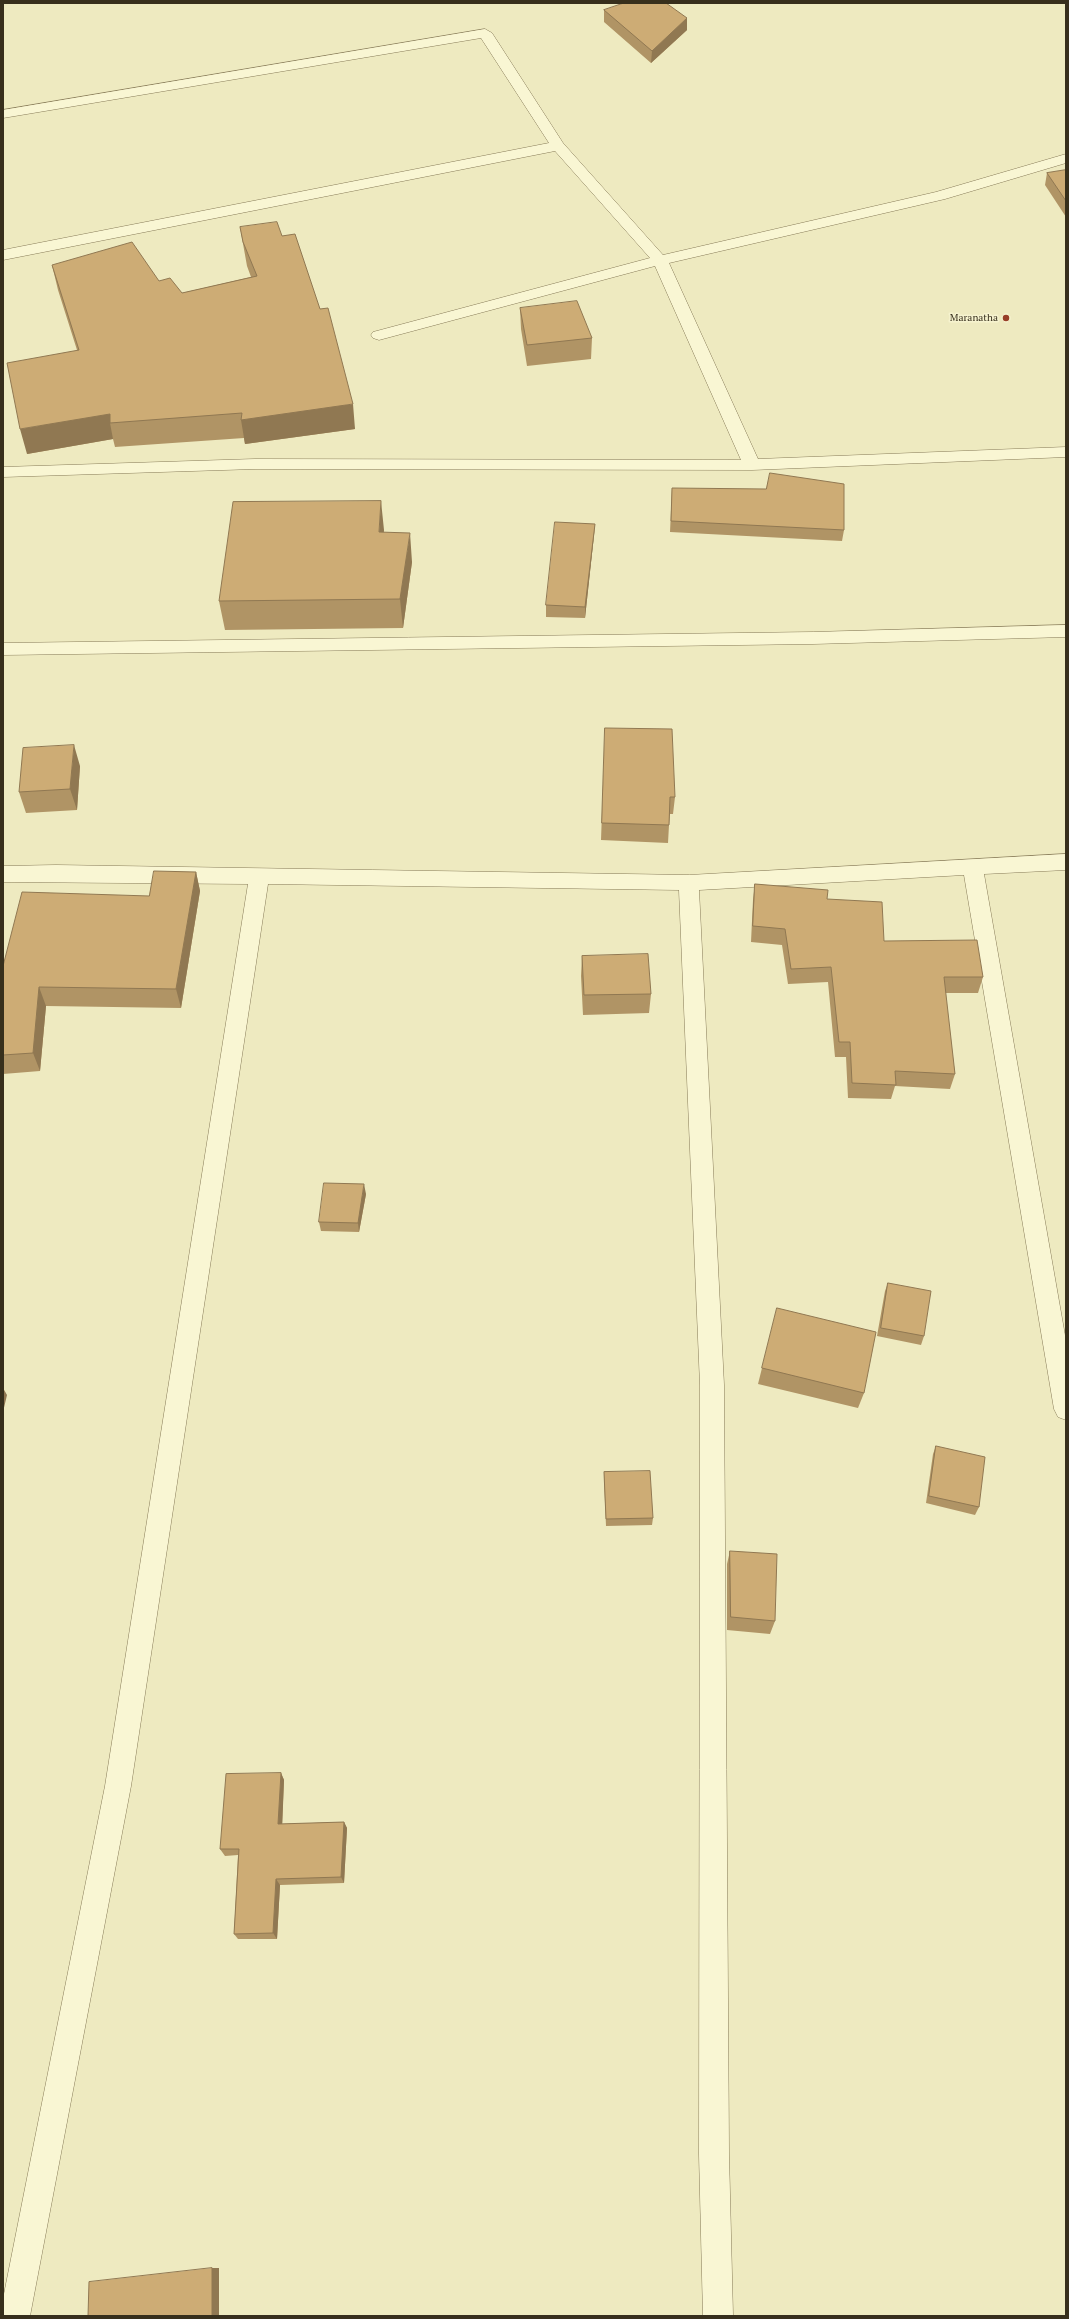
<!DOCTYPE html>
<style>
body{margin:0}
#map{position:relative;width:1069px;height:2319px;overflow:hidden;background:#eeeac0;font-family:"PT Serif",serif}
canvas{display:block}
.frame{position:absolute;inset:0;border:4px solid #372f1c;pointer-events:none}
</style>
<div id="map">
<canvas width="1069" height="2319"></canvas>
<div class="frame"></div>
</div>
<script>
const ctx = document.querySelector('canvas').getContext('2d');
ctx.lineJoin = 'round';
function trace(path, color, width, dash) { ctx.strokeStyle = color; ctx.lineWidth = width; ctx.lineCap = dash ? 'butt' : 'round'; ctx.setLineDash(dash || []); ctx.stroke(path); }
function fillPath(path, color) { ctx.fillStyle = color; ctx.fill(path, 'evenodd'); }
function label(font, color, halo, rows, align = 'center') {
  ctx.font = font + ' "PT Serif",serif'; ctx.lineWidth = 3; ctx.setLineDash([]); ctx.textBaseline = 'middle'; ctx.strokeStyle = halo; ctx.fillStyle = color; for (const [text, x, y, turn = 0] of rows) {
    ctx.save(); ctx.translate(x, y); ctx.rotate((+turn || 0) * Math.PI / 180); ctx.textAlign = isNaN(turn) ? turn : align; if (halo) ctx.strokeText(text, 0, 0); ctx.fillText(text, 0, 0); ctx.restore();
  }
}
const minor = new Path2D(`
 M 485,29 L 492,33 L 563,143 L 663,255 L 936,192 L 1066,154 L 1066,163 L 945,199 L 669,263 L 758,459 L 1066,447 L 1066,457 L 752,470 L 255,469 L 3,477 L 3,467 L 255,459 L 741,460 L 655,266 L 379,340 L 373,338 L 371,335 L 373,332 L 650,258 L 555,151 L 3,260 L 3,250 L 549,143 L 481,38 L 3,118 L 3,110 Z
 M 1066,625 L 1066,637 L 813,644 L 3,655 L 3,643 L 813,632 Z
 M 1066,854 L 1066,870 L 984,874 L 1066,1341 L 1066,1420 L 1058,1417 L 1054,1409 L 964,875 L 699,890 L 724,1385 L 729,2154 L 733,2316 L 703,2316 L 699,2154 L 700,1385 L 679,890 L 268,884 L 131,1786 L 30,2316 L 3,2316 L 3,2299 L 105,1786 L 248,884 L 3,882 L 3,866 L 56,865 L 689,875 Z`);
const wall = new Path2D(`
 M 604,10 L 687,18 L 687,30 L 651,63 L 604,22 Z
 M 1066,170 L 1066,217 L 1045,185 L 1047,173 Z
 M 240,227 L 282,236 L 355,429 L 245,444 L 244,438 L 115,447 L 113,439 L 27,454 L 77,350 L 58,290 L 52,265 L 182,293 L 251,277 L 247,266 Z
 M 520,308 L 592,338 L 591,359 L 527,366 L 521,329 Z
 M 672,488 L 844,530 L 842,541 L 670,532 Z
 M 595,524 L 594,535 L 585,618 L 546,617 L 546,605 Z
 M 384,532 L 412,562 L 403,628 L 225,630 L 219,601 Z
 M 605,728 L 675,797 L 673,814 L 670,814 L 669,825 L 668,843 L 601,840 Z
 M 80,766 L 77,810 L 26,813 L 19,792 Z
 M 196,872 L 200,891 L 181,1008 L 46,1006 L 40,1071 L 3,1074 L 3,966 L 149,896 Z
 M 755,884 L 827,899 L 884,941 L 983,977 L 978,993 L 945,993 L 955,1074 L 950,1089 L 895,1086 L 891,1099 L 848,1098 L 846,1057 L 835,1057 L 828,982 L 788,984 L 782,945 L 751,942 L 753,900 Z
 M 582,956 L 651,994 L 649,1013 L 583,1015 L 581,976 Z
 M 366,1194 L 359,1232 L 321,1231 L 319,1222 Z
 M 888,1283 L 924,1336 L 921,1345 L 877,1336 L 885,1291 Z
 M 777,1308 L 864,1393 L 858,1408 L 758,1384 Z
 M 936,1446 L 979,1507 L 975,1515 L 926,1503 L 933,1454 Z
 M 604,1472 L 653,1518 L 652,1525 L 606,1526 L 604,1480 Z
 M 730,1551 L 775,1621 L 770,1634 L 727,1630 L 727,1564 Z
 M 281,1773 L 284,1780 L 282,1824 L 344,1822 L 347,1828 L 344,1883 L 280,1885 L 277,1939 L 238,1939 L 234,1934 L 238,1855 L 225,1856 L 220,1849 Z`);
const shadedWall = new Path2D(`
 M 687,18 L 687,30 L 651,63 L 652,51 Z
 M 353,404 L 355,429 L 245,444 L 241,420 Z
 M 110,414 L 110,423 L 113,439 L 27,454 L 20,429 Z
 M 381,501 L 384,530 L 382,561 L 379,532 Z
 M 595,524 L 594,535 L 585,618 L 585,607 Z
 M 410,533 L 412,562 L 403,628 L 400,599 Z
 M 74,745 L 80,766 L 77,810 L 70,789 Z
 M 196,872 L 200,891 L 181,1008 L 176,989 Z
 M 39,987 L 46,1006 L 40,1071 L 33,1053 Z
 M 364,1184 L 366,1194 L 359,1232 L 358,1223 Z
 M 3,1388 L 7,1395 L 3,1412 Z
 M 281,1773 L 284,1780 L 282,1831 L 278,1824 Z
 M 344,1822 L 347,1828 L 344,1883 L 341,1877 Z
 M 276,1879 L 280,1885 L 277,1939 L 273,1933 Z
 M 212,2268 L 219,2268 L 219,2316 L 212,2316 Z`);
const building = new Path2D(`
 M 624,3 L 666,3 L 687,18 L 652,51 L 604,10 Z
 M 1066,170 L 1066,201 L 1047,173 Z
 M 277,222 L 282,236 L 295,234 L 320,309 L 328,308 L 353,404 L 241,420 L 242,413 L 110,423 L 110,414 L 20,429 L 7,363 L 79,350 L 52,265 L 132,242 L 159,281 L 170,278 L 182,293 L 257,276 L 243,242 L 240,227 Z
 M 577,301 L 592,338 L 527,345 L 520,308 Z
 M 770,473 L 844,484 L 844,530 L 671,521 L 672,488 L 766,489 Z
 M 381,501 L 379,532 L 410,533 L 400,599 L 219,601 L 233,502 Z
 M 555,522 L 595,524 L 585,607 L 546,605 Z
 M 605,728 L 672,729 L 675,797 L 670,797 L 669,825 L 602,823 Z
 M 74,745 L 70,789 L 19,792 L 23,748 Z
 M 154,871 L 196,872 L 176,989 L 39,987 L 33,1053 L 3,1055 L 3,966 L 22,892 L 149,896 Z
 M 755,884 L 828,890 L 827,899 L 882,902 L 884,941 L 977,940 L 983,977 L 944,977 L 955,1074 L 895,1071 L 896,1085 L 852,1083 L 850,1042 L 839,1042 L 831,967 L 791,969 L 785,929 L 753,926 Z
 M 648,954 L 651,994 L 584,995 L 582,956 Z
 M 324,1183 L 364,1184 L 358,1223 L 319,1222 Z
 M 888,1283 L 931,1291 L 924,1336 L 881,1328 Z
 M 777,1308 L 876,1332 L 864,1393 L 762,1368 Z
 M 936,1446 L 985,1457 L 979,1507 L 929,1496 Z
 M 650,1471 L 653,1518 L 606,1519 L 604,1472 Z
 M 730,1551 L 777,1554 L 775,1621 L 731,1617 Z
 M 281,1773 L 278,1824 L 344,1822 L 341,1877 L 276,1879 L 273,1933 L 234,1934 L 239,1849 L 220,1849 L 226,1774 Z
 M 212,2268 L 212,2316 L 88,2316 L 89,2282 Z`);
const markers = [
 [1006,318,4,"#973e27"]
];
const farPoinames = [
 ["Maranatha",998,318]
];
trace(minor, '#877b58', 1);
fillPath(minor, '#f9f6d3');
fillPath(wall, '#b09465');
fillPath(shadedWall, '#907852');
fillPath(building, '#cdac75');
trace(building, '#907852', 1);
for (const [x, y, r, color] of markers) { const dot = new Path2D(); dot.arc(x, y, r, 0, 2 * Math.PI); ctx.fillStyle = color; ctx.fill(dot); trace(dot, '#f6f3cf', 1.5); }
label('10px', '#372f1c', '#f6f3cf', farPoinames, 'right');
</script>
